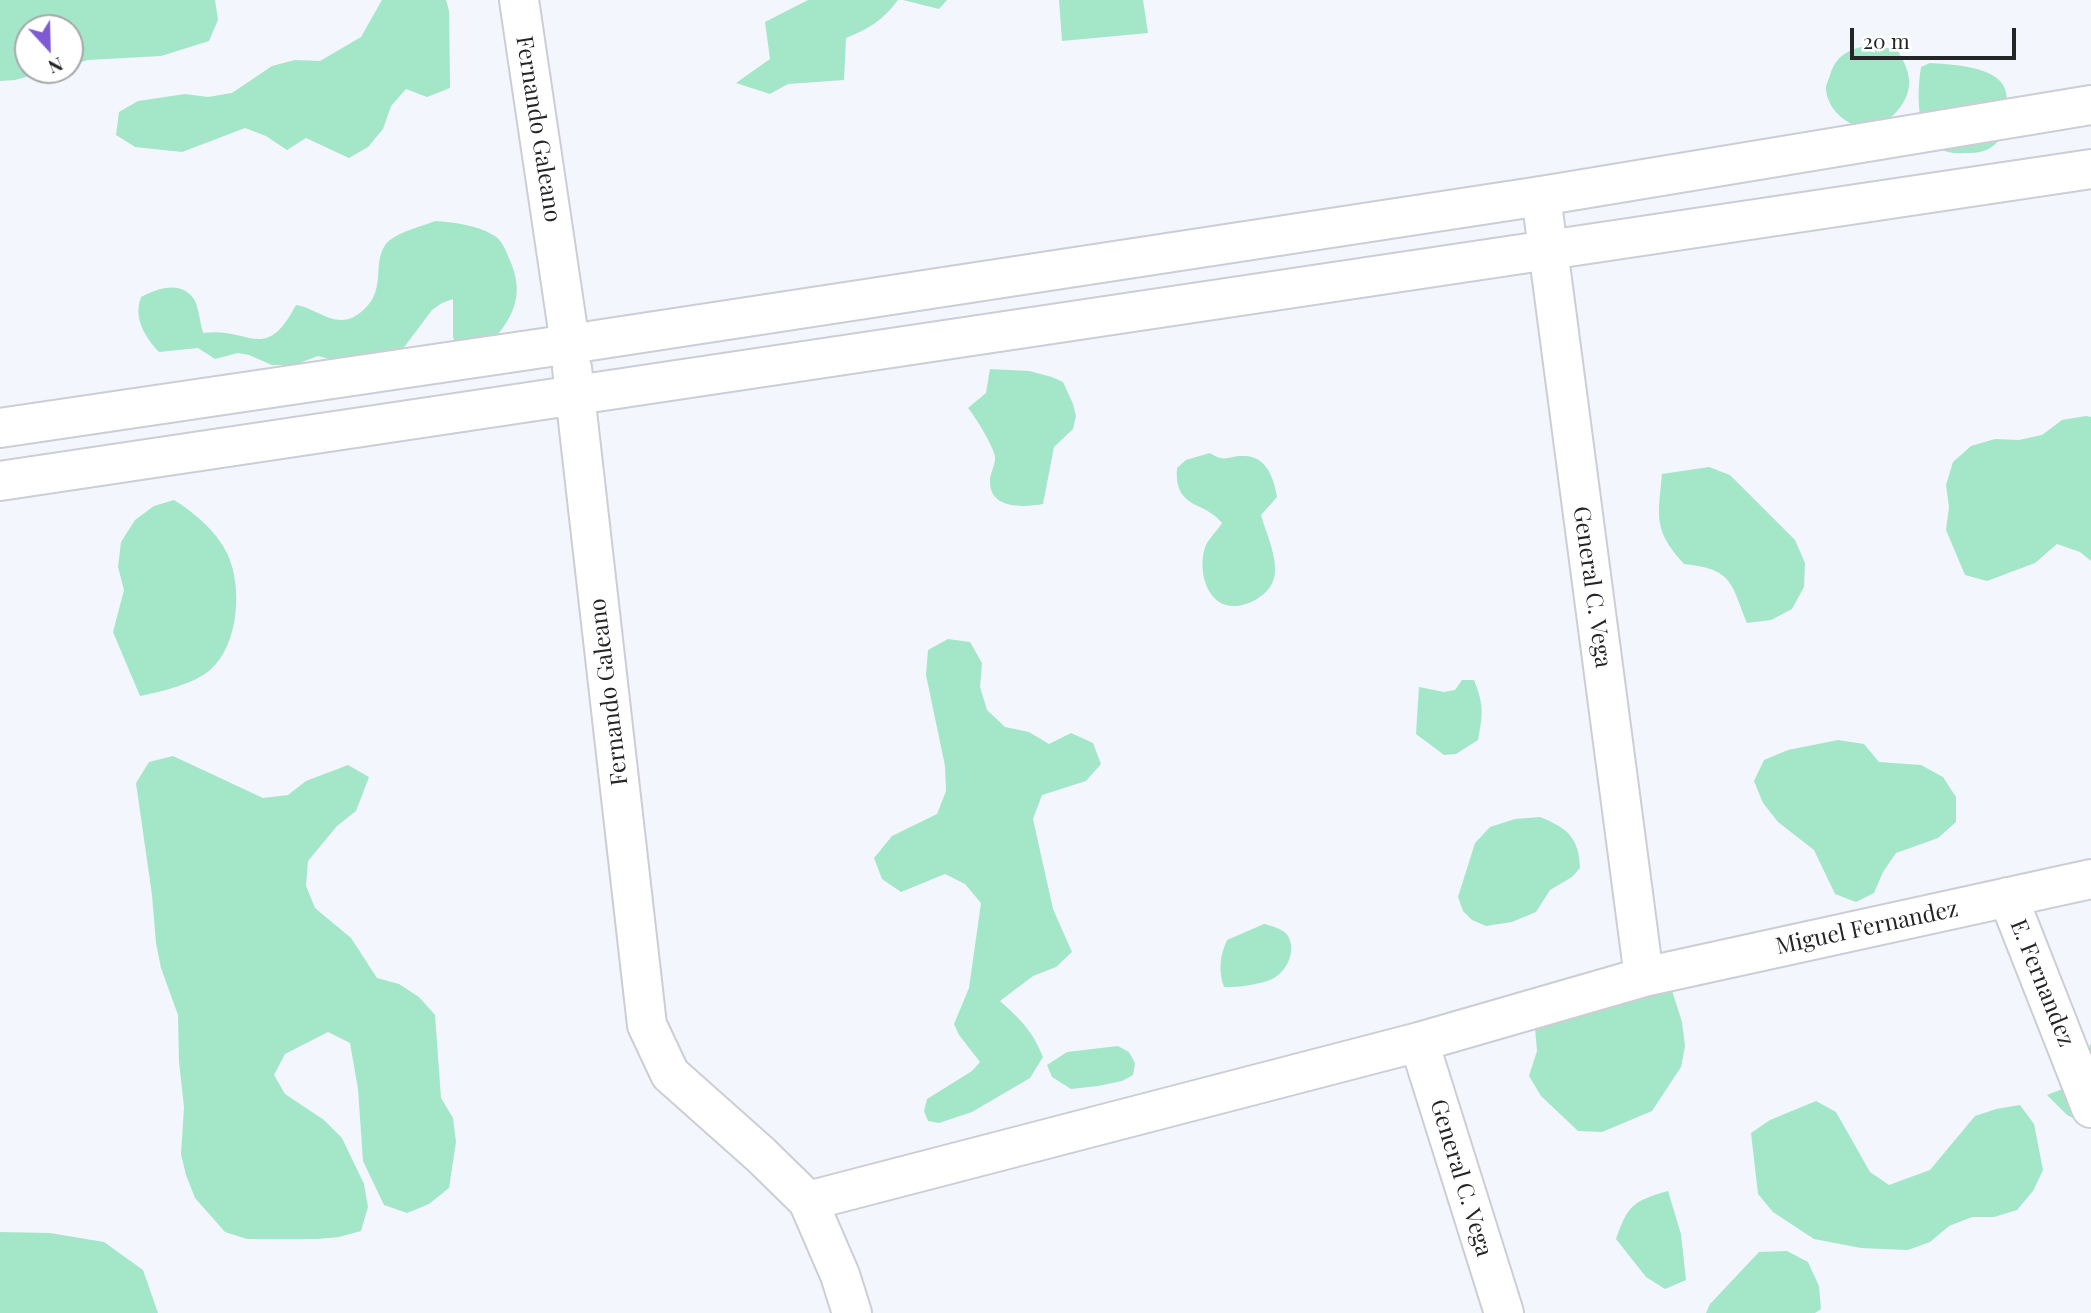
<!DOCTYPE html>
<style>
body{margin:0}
#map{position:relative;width:2091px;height:1313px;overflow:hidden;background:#f3f6fc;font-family:"Playfair Display",serif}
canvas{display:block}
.north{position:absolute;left:14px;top:14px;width:70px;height:70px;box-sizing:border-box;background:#fff;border:2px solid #a7a8a9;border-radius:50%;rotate:158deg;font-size:19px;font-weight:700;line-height:28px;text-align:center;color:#242527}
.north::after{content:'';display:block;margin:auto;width:24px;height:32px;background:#805ad4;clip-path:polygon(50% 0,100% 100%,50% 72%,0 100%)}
.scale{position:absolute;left:1850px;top:28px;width:166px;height:32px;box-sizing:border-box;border:4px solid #242527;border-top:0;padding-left:9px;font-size:21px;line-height:24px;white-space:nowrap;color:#242527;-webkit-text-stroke:5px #fff;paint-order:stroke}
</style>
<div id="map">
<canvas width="2091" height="1313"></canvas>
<div class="north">N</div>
<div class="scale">20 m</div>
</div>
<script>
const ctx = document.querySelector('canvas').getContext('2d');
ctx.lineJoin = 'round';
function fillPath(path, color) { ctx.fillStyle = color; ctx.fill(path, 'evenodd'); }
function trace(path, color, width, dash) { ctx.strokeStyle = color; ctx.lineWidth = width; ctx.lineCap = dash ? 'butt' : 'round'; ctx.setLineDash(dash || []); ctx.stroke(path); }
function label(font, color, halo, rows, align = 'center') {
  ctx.font = font + ' "Playfair Display",serif'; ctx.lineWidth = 5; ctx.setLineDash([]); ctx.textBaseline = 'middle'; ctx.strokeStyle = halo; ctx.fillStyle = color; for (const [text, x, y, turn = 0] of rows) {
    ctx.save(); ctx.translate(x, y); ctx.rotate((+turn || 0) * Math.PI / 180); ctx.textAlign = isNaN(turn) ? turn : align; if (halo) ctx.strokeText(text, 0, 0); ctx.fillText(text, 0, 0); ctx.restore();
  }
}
const green = new Path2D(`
 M 0,0 L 215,0 L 218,20 L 209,41 L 161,56 L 88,60 L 70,65 L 70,28 L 28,28 L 28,70 L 51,70 L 15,80 L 0,81 Z
 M 382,0 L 446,0 L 449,11 L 450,88 L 427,97 L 406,89 L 391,106 L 383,129 L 368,147 L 349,158 L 306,138 L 287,150 L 266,136 L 245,128 L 182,152 L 135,147 L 116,135 L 119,112 L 138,101 L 185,94 L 208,97 L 232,93 L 272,66 L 295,60 L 320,61 L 361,37 Z
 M 808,0 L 898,0 C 883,20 869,29 846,38 L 844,80 L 788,84 L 770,94 L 736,83 L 770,59 L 765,22 Z
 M 903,0 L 947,0 L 939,9 Z
 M 1059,0 L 1143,0 L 1148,33 L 1062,41 Z
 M 1876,45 L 1898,51 C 1909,70 1915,86 1901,106 C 1897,112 1889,120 1882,124 C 1859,137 1828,114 1826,90 C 1825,86 1829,79 1830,75 C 1837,52 1854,47 1876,45 Z
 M 1930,63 C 1949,64 1988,66 2001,82 C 2007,89 2007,99 2008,108 C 2010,120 2004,138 1993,146 C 1985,153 1973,153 1963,153 C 1915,157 1916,100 1921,67 Z
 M 435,221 C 453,222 477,225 493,235 C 501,239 505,248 508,256 C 527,295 513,319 486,348 L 457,350 L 453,337 L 453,299 L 442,303 L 432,310 L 402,350 L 356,366 L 318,356 L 294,365 L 272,365 L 249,355 L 238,353 L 215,359 L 198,348 L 159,352 C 145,337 133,318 141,297 C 157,288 181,280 194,299 C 199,308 200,323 203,333 C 250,327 265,364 296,305 C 312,307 325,320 341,320 C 349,320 355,317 361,312 C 388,291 371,264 386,244 C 396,232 421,227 435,221 Z
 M 990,369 L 1029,371 L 1052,377 L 1063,382 L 1073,404 L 1076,416 L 1073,429 L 1054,447 L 1043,504 C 1025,507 991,510 990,483 C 989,474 996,465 995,456 C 993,446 975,416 968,408 L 986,393 Z
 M 2086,416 L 2091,417 L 2091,561 L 2080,552 L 2057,544 L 2035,563 L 1987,581 L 1965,575 L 1946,530 L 1949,507 L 1946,485 L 1953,462 L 1971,446 L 1995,439 L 2019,440 L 2042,435 L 2062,420 Z
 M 1210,453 C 1225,463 1227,456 1243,456 C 1266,455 1274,478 1277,497 L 1261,515 C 1266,533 1279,560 1274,578 C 1270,596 1243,610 1226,605 C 1203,598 1198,564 1206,545 C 1210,537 1217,531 1222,523 C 1204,500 1174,510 1177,468 L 1186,460 Z
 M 1709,467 L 1730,475 L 1795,540 L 1805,563 L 1804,587 L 1792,609 L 1771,620 L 1747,623 C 1731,582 1732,569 1684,564 C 1653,530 1658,517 1662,474 Z
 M 174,500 C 195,513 216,531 227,553 C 243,586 239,645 210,670 C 194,684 160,692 140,696 L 113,632 L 124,590 L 118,567 L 121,542 L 135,520 L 154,506 Z
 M 948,639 L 970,642 L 982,663 L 980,687 L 987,710 L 1005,727 L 1029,732 L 1049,744 L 1071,733 L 1093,743 L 1101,764 L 1086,781 L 1042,795 L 1033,819 L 1053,909 L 1072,952 L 1056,967 L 1033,976 L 1000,1001 C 1021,1020 1032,1030 1043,1057 L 1030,1078 L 972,1112 L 939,1123 L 928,1121 L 924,1111 L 927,1099 L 972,1071 L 980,1062 L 959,1035 L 954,1024 L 969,988 L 981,903 L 965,884 L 945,874 L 901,892 L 882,879 L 874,858 L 892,836 L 937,814 L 946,791 L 945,766 L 926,675 L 928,650 Z
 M 1462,680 L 1474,680 C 1484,705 1483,714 1478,740 L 1456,754 L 1444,755 L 1416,734 L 1419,687 L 1444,692 L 1455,690 Z
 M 1838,740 L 1864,744 L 1879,762 L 1921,765 L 1943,777 L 1956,797 L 1956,822 L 1938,838 L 1896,853 L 1883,872 L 1874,893 L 1856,902 L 1835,894 L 1814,850 L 1778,822 L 1763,803 L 1754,781 L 1764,760 L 1788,750 Z
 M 173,756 L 263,798 L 288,795 L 306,781 L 348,765 L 369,777 L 356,811 L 337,826 L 308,861 L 306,886 L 315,908 L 351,938 L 377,978 L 399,984 L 419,997 L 435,1015 L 441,1098 L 453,1118 L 456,1142 L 449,1188 L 429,1204 L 407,1213 L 384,1205 L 363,1161 L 358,1089 L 350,1043 L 328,1032 L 285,1054 L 274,1075 L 285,1094 L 324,1120 L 342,1138 L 364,1184 L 368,1207 L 361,1231 L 339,1237 L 317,1239 L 247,1239 L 225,1232 L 195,1198 L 186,1175 L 181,1154 L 184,1107 L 179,1062 L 178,1015 L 161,968 L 156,943 L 152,895 L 136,783 L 149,762 Z
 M 1540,817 C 1567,828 1579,837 1580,868 L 1572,877 L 1550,890 L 1536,912 L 1512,922 L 1486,926 L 1472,920 L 1463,911 L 1458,897 L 1475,843 L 1490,827 L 1515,819 Z
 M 1264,924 C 1272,926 1284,929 1288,936 C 1297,951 1286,973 1272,979 C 1262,984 1235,988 1224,987 C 1218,971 1220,955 1227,940 Z
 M 1668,978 L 1682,1022 L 1685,1046 L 1681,1067 L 1652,1111 L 1602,1132 L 1578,1131 L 1541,1096 L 1529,1076 L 1537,1051 L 1535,1028 Z
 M 2091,1043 L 2091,1126 L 2067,1115 L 2047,1095 L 2075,1084 Z
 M 1118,1046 L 1129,1052 L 1135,1063 L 1133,1075 L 1122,1081 L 1098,1086 L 1071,1089 L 1052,1077 L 1047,1065 L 1067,1052 Z
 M 1816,1101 L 1836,1112 L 1870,1172 L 1889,1185 L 1930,1170 L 1975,1116 L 1996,1109 L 2020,1105 L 2034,1124 L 2043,1170 L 2033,1191 L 2017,1210 L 1994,1217 L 1972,1217 L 1949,1226 L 1930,1242 L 1908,1250 L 1861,1248 L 1814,1239 L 1773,1212 L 1758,1194 L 1751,1133 L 1770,1120 Z
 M 1668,1191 L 1681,1234 L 1686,1280 L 1665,1289 L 1646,1277 L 1616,1239 C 1628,1205 1633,1201 1668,1191 Z
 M 0,1232 L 50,1233 L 104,1242 L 143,1270 L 158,1313 L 0,1313 Z
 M 1787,1251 L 1808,1262 L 1819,1286 L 1821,1309 L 1815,1313 L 1706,1313 L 1710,1304 L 1759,1252 Z`);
const minor = new Path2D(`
 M 519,0 L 570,344
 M 1541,196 L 1644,977
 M 2008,897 L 2091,1108
 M 1419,1042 L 1504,1313
 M 808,1201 L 1419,1042 L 1644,977 L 2091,879`);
const tertiary = new Path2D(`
 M 572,368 L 647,1025 L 670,1074 L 761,1155 L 808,1201 L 840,1275 L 852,1313
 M 0,428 L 570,344 L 1541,196 L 2091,105
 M 0,481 L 2091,169`);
const streetNames = [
 ["Fernando Galeano",538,129,81],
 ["General C. Vega",1592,587,82],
 ["Fernando Galeano",609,692,-97],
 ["Miguel Fernandez",1867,928,-12],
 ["E. Fernandez",2042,983,68],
 ["General C. Vega",1461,1178,73]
];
fillPath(green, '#a4e6c8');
trace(minor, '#cbced4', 42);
trace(tertiary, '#cbced4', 42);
trace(minor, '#fff', 38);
trace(tertiary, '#fff', 38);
label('23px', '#242527', '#fff', streetNames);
</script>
